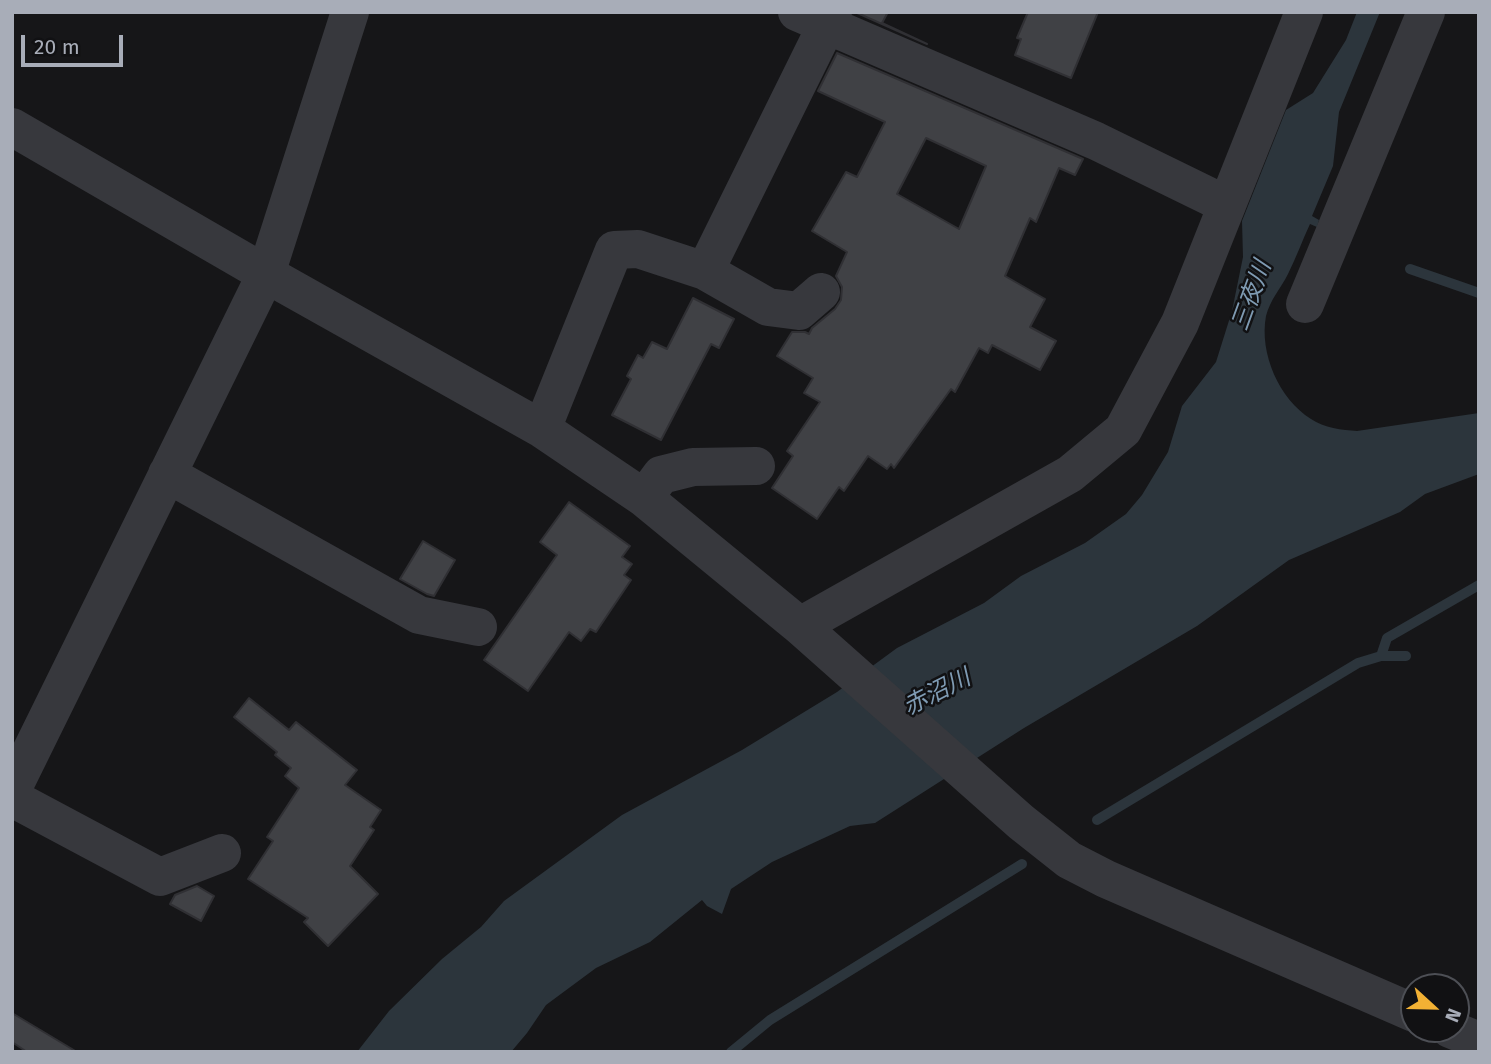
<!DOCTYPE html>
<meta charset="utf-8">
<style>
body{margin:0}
#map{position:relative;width:1491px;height:1064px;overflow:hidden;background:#161618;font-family:"Fira Sans",sans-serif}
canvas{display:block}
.frame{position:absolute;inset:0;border:14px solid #a8adb8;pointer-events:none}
.north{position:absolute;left:1400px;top:973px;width:70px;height:70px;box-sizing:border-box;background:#111113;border:2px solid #4d4f55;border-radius:50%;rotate:112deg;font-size:19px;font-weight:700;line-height:28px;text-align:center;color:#a8adb8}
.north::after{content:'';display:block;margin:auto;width:24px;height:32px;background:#f2b134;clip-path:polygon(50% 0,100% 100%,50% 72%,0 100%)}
.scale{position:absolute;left:21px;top:35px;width:102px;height:32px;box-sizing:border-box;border:4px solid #a8adb8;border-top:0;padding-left:9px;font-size:21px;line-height:24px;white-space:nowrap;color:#a8adb8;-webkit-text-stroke:5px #111113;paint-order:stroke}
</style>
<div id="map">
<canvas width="1491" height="1064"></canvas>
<div class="frame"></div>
<div class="north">N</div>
<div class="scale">20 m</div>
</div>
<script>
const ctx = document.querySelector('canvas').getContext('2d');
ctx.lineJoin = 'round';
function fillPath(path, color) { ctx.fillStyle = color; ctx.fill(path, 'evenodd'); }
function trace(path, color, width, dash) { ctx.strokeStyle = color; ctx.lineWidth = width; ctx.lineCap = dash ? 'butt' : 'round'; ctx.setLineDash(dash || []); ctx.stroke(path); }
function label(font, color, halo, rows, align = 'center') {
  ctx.font = font + ' "Fira Sans","Noto Sans JP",sans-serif'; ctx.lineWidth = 5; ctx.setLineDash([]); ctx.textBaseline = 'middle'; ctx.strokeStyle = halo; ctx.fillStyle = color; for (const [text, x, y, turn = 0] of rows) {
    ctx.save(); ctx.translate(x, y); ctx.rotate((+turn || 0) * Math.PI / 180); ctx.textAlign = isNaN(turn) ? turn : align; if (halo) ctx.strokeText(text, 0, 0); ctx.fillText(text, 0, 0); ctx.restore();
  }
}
const water = new Path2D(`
 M 1357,12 L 1380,12 L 1339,112 L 1333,166 L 1312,216 L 1319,220 L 1317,227 L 1310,224 C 1302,241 1296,258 1288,274 C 1281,288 1270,300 1266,316 C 1259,353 1279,399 1311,419 C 1324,428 1342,430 1357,431 L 1479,413 L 1479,474 L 1425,494 L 1400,512 L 1289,560 L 1197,626 L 1024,728 L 875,823 L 850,826 L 772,862 L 731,889 L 722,914 L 707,906 L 702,900 L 650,942 L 596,968 L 546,1005 L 527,1033 L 511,1052 L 357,1052 L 389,1011 L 442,959 L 481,927 L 504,901 L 622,815 L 742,750 L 837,692 L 897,648 L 984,603 L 1021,576 L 1085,543 L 1126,514 L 1142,495 L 1168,452 L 1182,406 L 1216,362 L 1232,311 L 1243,257 L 1242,221 L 1286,110 L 1313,93 L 1346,40 Z`);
const stream = new Path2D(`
 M 1410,269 L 1479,293
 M 1381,656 L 1387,638 L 1479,585
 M 1097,820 L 1358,663 L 1381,656 L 1406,656
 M 731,1052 L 770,1020 L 1022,864`);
const building = new Path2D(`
 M 855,12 L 888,12 L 882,23 L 927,44 Z
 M 1028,12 L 1098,12 L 1071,78 L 1015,55 L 1021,39 L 1017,38 Z
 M 837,53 L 1083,159 L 1075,175 L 1059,168 L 1036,222 L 1030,218 L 1005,276 L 1045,299 L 1030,327 L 1056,341 L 1040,370 L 992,345 L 988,353 L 979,348 L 955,392 L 951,389 L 894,468 L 891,464 L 887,469 L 868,456 L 844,491 L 839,487 L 817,519 L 772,488 L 793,456 L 787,451 L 820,402 L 804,393 L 813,378 L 777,356 L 792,332 L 805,332 L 809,334 L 812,328 L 835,309 L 841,300 L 842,287 L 836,276 L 847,252 L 812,231 L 846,172 L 857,177 L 885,122 L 818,91 ZM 926,138 L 986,166 L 959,229 L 897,194 Z
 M 693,298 L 734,319 L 719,348 L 711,344 L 661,440 L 612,415 L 631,379 L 627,376 L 638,355 L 643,358 L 652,342 L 667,349 Z
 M 569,502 L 630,546 L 622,557 L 632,564 L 624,575 L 631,580 L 596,632 L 590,629 L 581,641 L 569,632 L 528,691 L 484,660 L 557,555 L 540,542 Z
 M 423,541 L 455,560 L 434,596 L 427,594 L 400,579 Z
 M 249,698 L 289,730 L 296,722 L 357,770 L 345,785 L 381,810 L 370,827 L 374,830 L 350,866 L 378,894 L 328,946 L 304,922 L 308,918 L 248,879 L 273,841 L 267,837 L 299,788 L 285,776 L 291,768 L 275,755 L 277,752 L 234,717 Z
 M 197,886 L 214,896 L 201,921 L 170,904 L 175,895 Z
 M 12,1013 L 77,1052 L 27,1052 L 12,1042 Z`);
const minor = new Path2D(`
 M 797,12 L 1096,141 L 1227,205
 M 12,127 L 266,274 L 542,429 L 644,498 L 800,626 L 1021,822 L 1069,860 L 1106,879 L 1414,1013
 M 705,271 L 768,307 L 799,311 L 821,292
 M 1305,304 L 1426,12
 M 542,429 L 614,250 L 638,249 L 705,271 L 833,12
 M 167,474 L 419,615 L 478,627
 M 644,498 L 661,475 L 693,467 L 756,466
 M 800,626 L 1070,474 L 1123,430 L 1180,323 L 1304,12
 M 12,790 L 266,274 L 350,12
 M 12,798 L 160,877 L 222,853
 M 1450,1029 L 1479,1041`);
const waterNames = [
 ["三夜川",1252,296,-70],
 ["赤沼川",937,693,-27]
];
fillPath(water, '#2c353c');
trace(stream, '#2c353c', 10);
fillPath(building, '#404145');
trace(building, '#303034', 2);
trace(minor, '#37383d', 38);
label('italic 24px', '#7f9bb3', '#111113', waterNames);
</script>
